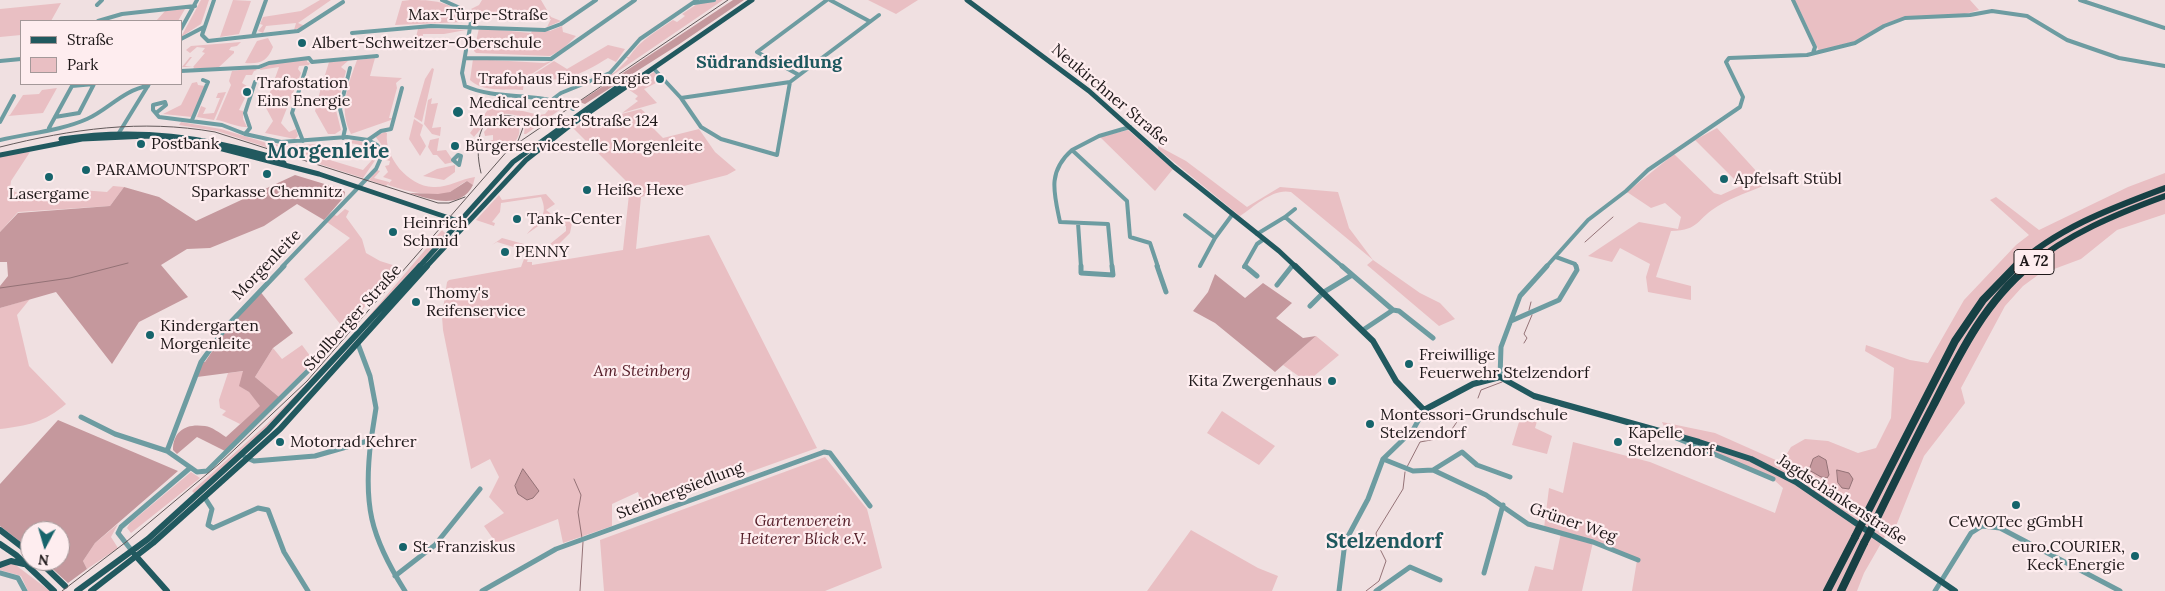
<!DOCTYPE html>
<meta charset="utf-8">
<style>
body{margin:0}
#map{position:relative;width:2165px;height:591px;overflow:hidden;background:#f0e0e1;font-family:Lora,serif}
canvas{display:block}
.legend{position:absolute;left:20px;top:20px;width:162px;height:65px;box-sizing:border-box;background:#feedef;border:1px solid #a49899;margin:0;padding:6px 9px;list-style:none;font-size:15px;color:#1e1819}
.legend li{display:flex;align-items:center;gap:10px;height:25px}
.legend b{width:25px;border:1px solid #a49899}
.north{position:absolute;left:20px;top:521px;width:50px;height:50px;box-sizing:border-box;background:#feedef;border:1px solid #a49899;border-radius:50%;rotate:186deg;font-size:14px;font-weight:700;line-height:20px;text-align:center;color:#1e1819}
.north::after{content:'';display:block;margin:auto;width:18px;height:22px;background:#16646b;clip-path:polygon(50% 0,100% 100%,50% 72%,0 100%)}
</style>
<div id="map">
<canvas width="2165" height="591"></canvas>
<ul class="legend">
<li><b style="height:6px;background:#21595f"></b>Straße</li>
<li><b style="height:14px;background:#e9bfc3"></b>Park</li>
</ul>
<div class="north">N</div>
</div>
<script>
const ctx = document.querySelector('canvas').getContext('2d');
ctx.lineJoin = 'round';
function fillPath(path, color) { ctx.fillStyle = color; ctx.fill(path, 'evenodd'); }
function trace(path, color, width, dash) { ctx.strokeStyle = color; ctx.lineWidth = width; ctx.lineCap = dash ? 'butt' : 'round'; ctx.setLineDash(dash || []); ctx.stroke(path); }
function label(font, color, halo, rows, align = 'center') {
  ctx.font = font + ' Lora,serif'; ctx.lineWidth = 4.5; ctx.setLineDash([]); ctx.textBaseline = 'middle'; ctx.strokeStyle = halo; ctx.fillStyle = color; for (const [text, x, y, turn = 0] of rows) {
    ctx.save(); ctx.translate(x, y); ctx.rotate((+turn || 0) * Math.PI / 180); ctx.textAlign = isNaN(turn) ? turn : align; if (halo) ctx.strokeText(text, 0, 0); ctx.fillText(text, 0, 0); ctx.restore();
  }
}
const green = new Path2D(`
 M 201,0 L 209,0 L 201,24 L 181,37 Z
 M 233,0 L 251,1 L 239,34 L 220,37 Z
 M 320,0 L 331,0 L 298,23 L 305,26 L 294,30 L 296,23 L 266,26 L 263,33 L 258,31 L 263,25 L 260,24 L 263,17 L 301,11 Z
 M 410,0 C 430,0 455,0 464,22 L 395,25 L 402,1 Z
 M 482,0 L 541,0 L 551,17 L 561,21 L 547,27 L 551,19 L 482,16 L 479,21 L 476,18 L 483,13 L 476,15 L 471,9 L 479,5 Z
 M 703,0 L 723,0 L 598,85 L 595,85 L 615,72 L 628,59 L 626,57 L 629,57 C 640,40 657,31 673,20 L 677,22 L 685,16 L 682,14 Z
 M 868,0 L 918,0 L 896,14 Z
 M 1795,0 L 1970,0 L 1979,10 L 1965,14 L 1905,17 L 1892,21 L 1859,40 L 1819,51 Z
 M 61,3 L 51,21 L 21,21 L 21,35 L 0,37 L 0,9 Z
 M 185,9 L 178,21 L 156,21 L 165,11 Z
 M 562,26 L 563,32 L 576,36 L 563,49 L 550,56 L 476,53 L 474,51 L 479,28 L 531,33 L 532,31 L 550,31 Z
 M 422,28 L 465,30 L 466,30 L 444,34 L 423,34 L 422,40 L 415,41 L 418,29 Z
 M 268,38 L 273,47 C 267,62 260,64 245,63 L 257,41 Z
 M 241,42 L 237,46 L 231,47 L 229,50 L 234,51 L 234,53 L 218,68 L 193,69 L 194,67 L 182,67 L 190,57 L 192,57 L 185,66 L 193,67 L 205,53 L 202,52 L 205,48 L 197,47 L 190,53 L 186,50 L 191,46 Z
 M 608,45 L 625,49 L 616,62 L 608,58 C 577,77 566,81 529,80 L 534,74 L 554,61 L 567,69 Z
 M 375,58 L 370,76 L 402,78 L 396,83 L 397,88 L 389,118 L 392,118 L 391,120 L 351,134 C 338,109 348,85 357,60 Z
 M 308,59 L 307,62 L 310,63 L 309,65 L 299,66 L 298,69 L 301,73 L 281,123 L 289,132 L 296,129 L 298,136 L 295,139 L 265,133 L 273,121 L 265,106 L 279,67 L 260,70 L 261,68 L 273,63 Z
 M 473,59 L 544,63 L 552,61 L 530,75 L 524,82 L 523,90 C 506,89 482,92 470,80 Z
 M 349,60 L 341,67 L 346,71 L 336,110 L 341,130 L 335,134 L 328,134 L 315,111 L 324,76 L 329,76 L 325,75 L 329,62 Z
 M 255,68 L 257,70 L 254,71 L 252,75 L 246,75 L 242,83 L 250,88 L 239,110 L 243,111 L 243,119 L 247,127 C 238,128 226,121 216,120 L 231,85 L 229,81 L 232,71 Z
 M 432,68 L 434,69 L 422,122 L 414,117 L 425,79 Z
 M 654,72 L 662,80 L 644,89 L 657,103 L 622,113 L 638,101 L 635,99 L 638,96 L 628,89 Z
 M 197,82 L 198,85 L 205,86 L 192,117 L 163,114 L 181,105 L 192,83 Z
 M 57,88 L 43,113 L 8,116 L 10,115 L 23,95 L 39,94 L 42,90 Z
 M 226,92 L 214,120 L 197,117 L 201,106 L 206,108 L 203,114 L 214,113 L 220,98 L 216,98 L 218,93 Z
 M 432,98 L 431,104 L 438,103 L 432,128 L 441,127 L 440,136 L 432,134 L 424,124 L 428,100 Z
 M 496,98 L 498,98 L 493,109 L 523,111 L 539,115 L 545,114 L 551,107 L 547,105 L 550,102 L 561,109 L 526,134 L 524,134 L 525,125 L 520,117 C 496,107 487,122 474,137 L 470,133 C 479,121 488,111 496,98 Z
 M 641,109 L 648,115 L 643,118 L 663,138 L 699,129 L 715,152 L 736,170 L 727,175 L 641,197 L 636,249 L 709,235 L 817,448 L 643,510 L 638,492 L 612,504 L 612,526 L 563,543 L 558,519 L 496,543 L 484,526 L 504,513 L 489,497 L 499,477 L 490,459 L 471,469 L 443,330 L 442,316 L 447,282 L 449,280 L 521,267 L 527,251 L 497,242 L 492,245 L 502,238 L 549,251 L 546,255 L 546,252 L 530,253 L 527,262 L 532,262 L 532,265 L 623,250 L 630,185 L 573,128 L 589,120 L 595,124 L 598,120 Z
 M 507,118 L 516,121 C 525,135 514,143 504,153 L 501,147 L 489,147 L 489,141 L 493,140 L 493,135 L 485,136 L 484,132 L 493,122 Z
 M 414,119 L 423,125 L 420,135 L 426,146 L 420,156 L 409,139 Z
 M 181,122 L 221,129 L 264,142 L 284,153 L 217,131 L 179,125 Z
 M 1717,128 L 1768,184 C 1751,191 1733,197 1718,206 C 1696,219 1701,230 1671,231 L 1656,277 L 1691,286 L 1691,300 L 1648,292 L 1646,277 L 1650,264 L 1620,248 L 1612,262 L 1588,256 L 1639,222 L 1678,229 L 1681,217 L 1665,203 L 1651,208 L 1627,192 L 1674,154 L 1714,193 L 1721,195 L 1741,186 L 1695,140 Z
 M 1128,130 L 1173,169 L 1155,191 L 1100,137 Z
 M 385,132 L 387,133 C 384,157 408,186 433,187 C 447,188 461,179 475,177 L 473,185 L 467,181 C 460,184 456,189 450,192 C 436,199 402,190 388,185 L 389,183 L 386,186 L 369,180 L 377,170 L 380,171 L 374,178 L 389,182 L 389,183 L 392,180 L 383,177 L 388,172 L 385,166 L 389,165 L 390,161 L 386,160 L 387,152 L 375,136 Z
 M 439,138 L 437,151 L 446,150 L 454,162 L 445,164 L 437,155 L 433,155 L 428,147 L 430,140 Z
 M 353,140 L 370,143 L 378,156 L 363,178 L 288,154 L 289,152 L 270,143 L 285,146 L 317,144 L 310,154 L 363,170 L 372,160 C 369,147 363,145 350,143 Z
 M 1158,146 L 1186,161 L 1247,207 L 1280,187 L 1338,192 L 1349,228 L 1373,260 L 1420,293 L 1440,303 L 1455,319 L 1439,326 L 1367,265 L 1373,260 L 1291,192 C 1273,188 1255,206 1240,216 L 1158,149 Z
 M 21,152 L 30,152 L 11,181 L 10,189 L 19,194 L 68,189 L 107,192 L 113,186 L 124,187 L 110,206 L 18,212 L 0,232 L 0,156 Z
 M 455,165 L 455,172 L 444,180 L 423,176 L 437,169 Z
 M 2165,173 L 2165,214 L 2117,230 L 2081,259 L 2038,275 L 2023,286 L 2005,306 L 1961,388 L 1965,403 L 1924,456 L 1892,536 L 1887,533 L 1864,573 L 1857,591 L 1632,591 L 1637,560 L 1593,542 L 1582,591 L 1528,591 L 1535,566 L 1553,570 L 1561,533 L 1544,528 L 1549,488 L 1563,493 L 1573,442 L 1650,462 L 1775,513 L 1783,488 L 1773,479 L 1668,435 L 1662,422 L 1715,433 L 1778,461 L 1783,460 L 1791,447 L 1805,439 L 1828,441 L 1858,453 L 1876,448 L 1891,418 L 1894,368 L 1865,351 L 1866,345 L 1910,360 L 1928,363 L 1964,300 L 2016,245 L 2029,235 L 1990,200 L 1996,197 L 2039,230 L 2128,187 Z
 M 546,194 L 555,204 L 546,210 L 558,219 L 565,216 L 572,223 L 570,233 L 556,247 L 557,248 L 550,244 L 566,231 L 566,226 L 548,219 L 527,234 C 539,220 549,216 541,197 L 501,203 L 500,212 L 492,222 L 495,223 L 494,226 L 476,220 L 499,195 L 502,200 Z
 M 345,209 L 349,211 L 346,217 L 362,239 L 366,253 L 380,261 L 399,267 L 345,330 L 304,279 L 350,238 L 324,220 L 330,213 L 337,216 Z
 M 442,230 L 446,234 L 354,336 L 352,336 Z
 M 30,299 L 17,315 L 29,366 L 66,404 C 45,422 27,426 0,429 L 0,308 Z
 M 1316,336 L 1339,355 L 1307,382 L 1283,365 Z
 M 302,345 L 314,361 L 279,397 L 255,377 L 273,348 L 282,359 Z
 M 331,359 L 261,434 L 195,494 L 192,491 L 267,424 Z
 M 244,371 L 240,386 L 249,392 L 261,406 L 240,424 L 222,415 L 226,411 L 220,408 L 219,400 L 228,373 Z
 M 1222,411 L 1275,446 L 1259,465 L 1207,433 Z
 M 1522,412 L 1538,418 L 1535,428 L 1552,436 L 1547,454 L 1512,445 Z
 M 825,457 L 867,509 L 882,568 L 825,591 L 604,591 L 600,540 Z
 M 191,472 L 200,478 L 131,533 L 127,528 L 130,523 Z
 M 118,524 L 111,537 L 118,548 L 87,569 L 83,561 L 95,543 Z
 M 1191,530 L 1258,568 L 1278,576 L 1272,591 L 1147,591 Z
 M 13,563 L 46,588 L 50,591 L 28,591 L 21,576 L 0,570 L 0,565 Z`);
const forest = new Path2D(`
 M 733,0 L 744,0 L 678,45 L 585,104 L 579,102 Z
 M 295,175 L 341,189 L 345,192 L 344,197 L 324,220 L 297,204 L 264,226 L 210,248 L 187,249 L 161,265 L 188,297 L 139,322 L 112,364 L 56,292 L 0,308 L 0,286 L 8,276 L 7,262 L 0,262 L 0,232 L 18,213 L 110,206 L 124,187 L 159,197 L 196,221 Z
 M 467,181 L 473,185 C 460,211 430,199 409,193 L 438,194 L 450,192 Z
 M 1215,274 L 1245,298 L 1263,283 L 1292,303 L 1276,318 L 1303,338 L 1316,336 L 1275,372 L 1215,323 L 1193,311 L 1208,292 Z
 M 259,290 L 293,333 L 273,348 L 255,377 L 279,397 L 225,451 L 197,437 L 177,454 L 173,450 C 173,431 186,423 205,426 C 212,427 220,433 226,437 L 260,406 L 249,392 L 239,386 L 243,371 L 197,377 L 202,362 L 205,362 L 213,350 L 210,349 Z
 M 58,420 L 178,471 L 95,543 L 83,561 L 87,569 L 68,583 L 44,561 L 60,561 L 60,531 L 30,531 L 30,549 L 0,526 L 0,484 Z`);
const water = new Path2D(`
 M 1819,456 L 1826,460 L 1829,475 L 1827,478 L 1821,477 L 1809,470 L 1813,459 Z
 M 523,469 L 539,491 L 533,498 L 527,500 L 518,494 L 515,486 Z
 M 1837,470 L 1849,473 L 1853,479 L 1849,489 L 1842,488 L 1838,483 Z`);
const stream = new Path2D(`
 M 1585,242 L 1613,217
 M 0,288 L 70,278 L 128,263
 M 1529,310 L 1531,302
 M 1524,343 L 1527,338 L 1524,334 L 1532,315
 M 1478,398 L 1481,390 L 1502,382
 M 1450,432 L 1463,413
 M 1407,467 L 1420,442 L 1447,437
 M 574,479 L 581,495 L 578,512 L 582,538
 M 580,591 L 583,542
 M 1366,591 L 1379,581 L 1386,561 L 1378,545 L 1376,533 L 1403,489 L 1405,472`);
const minorFar1 = new Path2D(`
 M 214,0 L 202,35 L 208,41 L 298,31 L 343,2
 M 442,0 L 460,8 L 471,22 L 462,73 L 465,86 C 496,100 531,92 563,104
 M 830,0 L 869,21
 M 1793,0 L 1815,47 L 1813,53
 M 2080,0 L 2165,28
 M 694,3 L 714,0
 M 97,5 L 102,0
 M 98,21 L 122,14 L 195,6
 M 181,29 L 197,0
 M 352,33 L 431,26 L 545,30 L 561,24 L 596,0
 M 253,36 L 266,0
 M 181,39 L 204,27
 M 465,58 L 551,59 L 635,0
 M 0,61 L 21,59
 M 654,69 L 681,98 L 701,127 L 721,139 L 777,155 L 790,82
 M 181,71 L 259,67 L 269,63 L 309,58 L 312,62 L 377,56
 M 799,75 L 757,52 L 827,0
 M 681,98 L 790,82 L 879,15
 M 553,99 L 561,93 L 610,73 L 640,39 L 697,0
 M 156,113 L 166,105 L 165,102 L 153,105 L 153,110 L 159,117 L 222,125 L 245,134 L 281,142 L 347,137 L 368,140
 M 55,117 L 79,113 L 94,84
 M 192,120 L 208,82 L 203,80
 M 0,122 L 14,96
 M 1130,127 L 1099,136 L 1072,150 L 1127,201 L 1130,237 L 1150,243 L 1158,267
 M 49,128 L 72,86 L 94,84
 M 245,134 L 250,128 L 245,113 L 255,82
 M 117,136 L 149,84
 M 343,138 L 345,129 L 340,109 L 350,68
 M 0,140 C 29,133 60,131 87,119 C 109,109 123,90 148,86
 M 303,141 L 292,113 L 306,68
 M 1072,150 C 1047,172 1054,193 1060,222 L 1108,224 L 1112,267
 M 458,155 L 461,156 L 459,165 L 453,160 Z
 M 1185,215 L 1215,238
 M 1285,217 L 1295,209
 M 1078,223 L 1081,267
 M 1257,234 L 1285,217 L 1343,267
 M 1556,257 L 1575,264 L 1576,267
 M 1200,266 L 1215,238 L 1232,215
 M 282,267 L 376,169 L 383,153 L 377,145 L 368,140 L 381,131 L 391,129 L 402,88
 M 1244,267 L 1257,244 L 1264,239
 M 1291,267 L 1293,264
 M 1546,267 L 1588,220 L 1626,191 L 1648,170 L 1740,107 L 1743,97 L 1726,62 L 1729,58 L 1807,55 L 1855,43 L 1884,26 L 1905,18 L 1970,15 L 1992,11 L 2027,16 L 2067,40 L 2119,58 L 2165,66`);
const minor = new Path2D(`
 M 284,266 L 227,326 L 201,362 L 167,451 L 197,472 L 207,471 L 334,345
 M 1081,266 L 1081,273 L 1113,275 L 1112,266
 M 1157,266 L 1166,292
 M 1245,266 L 1257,276
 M 1342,266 L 1393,310 L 1399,311 L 1433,338
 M 1277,285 L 1292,266
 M 1310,306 L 1324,292 L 1352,275
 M 1511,321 L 1559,300 L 1577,270 L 1576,266
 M 1363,330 L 1393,310
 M 1500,377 L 1501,347 L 1520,296 L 1547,266
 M 81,417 L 115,434 L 167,451
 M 1674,437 L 1773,479
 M 371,440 C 363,504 370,536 405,591
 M 245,457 L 254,461 L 315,456 L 371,440 L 376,408 L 370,376 L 358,344
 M 1383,459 L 1413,471 L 1433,470 L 1486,495 L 1528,524 L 1593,542 L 1638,560
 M 1433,470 L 1462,452 L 1477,465 L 1510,477
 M 205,498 L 212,509 L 208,525 L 213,528 L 258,508 L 268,510 L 284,552 L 308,591
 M 132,551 L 118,533 L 121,527 L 190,468
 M 0,573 L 18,578 L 25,591
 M 1484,573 L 1503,505
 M 395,576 L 435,545 L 480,489
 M 482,591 L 556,549 L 824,452 L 830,453 L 870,506
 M 1339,591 L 1345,542 L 1368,499 L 1383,459 L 1413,430 L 1424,410
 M 1376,591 L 1410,567 L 1440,580
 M 1935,591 L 1971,533 L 1982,526 L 2000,528 L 2120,591`);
const majorFar1 = new Path2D(`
 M 967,0 L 1089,91 L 1174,167 L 1279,251 L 1296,267
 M 61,139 C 139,127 204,137 279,159 L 284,163
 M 0,155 L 82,139 L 148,136 L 184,139 L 319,174 L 461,222
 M 419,267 L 513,162 L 616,88 L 634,79
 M 426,267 L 526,160 L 568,127 L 752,0`);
const major = new Path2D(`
 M 1295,266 L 1373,341 L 1396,381 L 1424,410 L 1473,384 L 1500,377 L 1534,396 L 1699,442 L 1751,459 L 1796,482 L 1955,591
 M 0,530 L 30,553
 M 0,544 L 16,555 L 54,591
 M 135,555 L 167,591
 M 39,561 L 65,586
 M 0,565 L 11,561 L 24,564
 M 77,591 L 148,539 L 268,430 L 420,266
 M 91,591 L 153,543 L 280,429 L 427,266`);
const highwayFar1 = new Path2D(`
 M 2015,267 C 2057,228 2112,208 2165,188
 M 2028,267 C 2068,234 2116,214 2165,196`);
const highway = new Path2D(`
 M 1865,517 L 1955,341 L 1983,300 L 2016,266
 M 1875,522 C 1894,483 1913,444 1933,406 C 1959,355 1984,303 2029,266
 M 1827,591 L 1855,537
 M 1841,591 L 1864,543`);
const tram = new Path2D(`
 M 0,147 C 72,129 141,119 215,132 L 438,203 L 449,203 L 465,197
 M 481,173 C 474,144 477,105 519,118 L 524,125 L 518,141
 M 62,591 L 126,542 L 219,464 L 307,381 L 509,149 L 728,0`);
const minorBridge = new Path2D(`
 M 563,104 L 573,109`);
const highwayBridge = new Path2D(`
 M 1855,537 L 1865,517
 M 1864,543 L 1875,522`);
const markers = [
 [302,43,5,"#16646b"],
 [660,79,5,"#16646b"],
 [247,92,5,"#16646b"],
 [458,112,6,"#16646b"],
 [141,144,5,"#16646b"],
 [455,146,5,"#16646b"],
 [86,170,5,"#16646b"],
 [267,174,5,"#16646b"],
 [49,177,5,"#16646b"],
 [1724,179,5,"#16646b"],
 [587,190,5,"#16646b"],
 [517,219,5,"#16646b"],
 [393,232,5,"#16646b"],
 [505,252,5,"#16646b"],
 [416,302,5,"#16646b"],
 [150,335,5,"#16646b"],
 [1409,364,5,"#16646b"],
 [1332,381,5,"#16646b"],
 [1370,424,5,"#16646b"],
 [280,442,5,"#16646b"],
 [1618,442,5,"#16646b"],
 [2016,505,5,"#16646b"],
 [403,547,5,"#16646b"],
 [2135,556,5,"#16646b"]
];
const shields = [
 [2034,262,40]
];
const shieldNames = [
 ["A 72",2034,262]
];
const streetNames = [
 ["Max-Türpe-Straße",478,15],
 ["Neukirchner Straße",1110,95,40],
 ["Morgenleite",267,265,-46],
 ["Stollberger Straße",353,318,-48],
 ["Steinbergsiedlung",680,491,-21],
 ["Jagdschänkenstraße",1842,500,33],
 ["Grüner Weg",1573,523,19]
];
const poiNames = [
 ["Albert-Schweitzer-Oberschule",312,43],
 ["Trafohaus Eins Energie",650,79,"right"],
 ["Trafostation",257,83],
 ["Eins Energie",257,101],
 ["Medical centre",469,103],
 ["Markersdorfer Straße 124",469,121],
 ["Postbank",151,144],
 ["Bürgerservicestelle Morgenleite",465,146],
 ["PARAMOUNTSPORT",96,170],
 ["Apfelsaft Stübl",1734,179],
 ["Heiße Hexe",597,190],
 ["Sparkasse Chemnitz",267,192,"center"],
 ["Lasergame",49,194,"center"],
 ["Tank-Center",527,219],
 ["Heinrich",403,223],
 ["Schmid",403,241],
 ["PENNY",515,252],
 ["Thomy's",426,293],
 ["Reifenservice",426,311],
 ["Kindergarten",160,326],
 ["Morgenleite",160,344],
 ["Freiwillige",1419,355],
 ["Feuerwehr Stelzendorf",1419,373],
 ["Kita Zwergenhaus",1322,381,"right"],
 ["Montessori-Grundschule",1380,415],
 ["Stelzendorf",1380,433],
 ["Kapelle",1628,433],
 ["Stelzendorf",1628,451],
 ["Motorrad Kehrer",290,442],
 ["CeWOTec gGmbH",2016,522,"center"],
 ["St. Franziskus",413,547],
 ["euro.COURIER,",2125,547,"right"],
 ["Keck Energie",2125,565,"right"]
];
const parkNames = [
 ["Am Steinberg",642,371],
 ["Gartenverein",803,521],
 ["Heiterer Blick e.V.",803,539]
];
const neighbourhoodNames = [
 ["Südrandsiedlung",769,63]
];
const districtNames = [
 ["Morgenleite",328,152],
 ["Stelzendorf",1384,542]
];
fillPath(green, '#e9bfc3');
fillPath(forest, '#c5989d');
fillPath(water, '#c6999e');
trace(water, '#947276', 1);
trace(stream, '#947276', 1);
trace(minorFar1, '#6d9ca1', 4);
trace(minor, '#6d9ca1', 5);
trace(majorFar1, '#21595f', 5);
trace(major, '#21595f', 6);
trace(highwayFar1, '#174044', 6);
trace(highway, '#174044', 8);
trace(tram, '#62595a', 1);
trace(minorBridge, '#6d9ca1', 4);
trace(highwayBridge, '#174044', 8);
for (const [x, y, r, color] of markers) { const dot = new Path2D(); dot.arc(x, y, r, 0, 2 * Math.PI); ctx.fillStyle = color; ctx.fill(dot); trace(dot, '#feedef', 2); }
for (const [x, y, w] of shields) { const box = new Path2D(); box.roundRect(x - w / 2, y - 12.5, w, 25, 4); ctx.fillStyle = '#feedef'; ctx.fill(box); trace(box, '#1e1819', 1); }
label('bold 15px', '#1e1819', null, shieldNames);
label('16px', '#1e1819', '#feedef', streetNames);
label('16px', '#1e1819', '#feedef', poiNames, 'left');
label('italic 16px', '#531b26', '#feedef', parkNames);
label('bold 18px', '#1e585e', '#feedef', neighbourhoodNames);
label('bold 21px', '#1e585e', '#feedef', districtNames);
</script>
